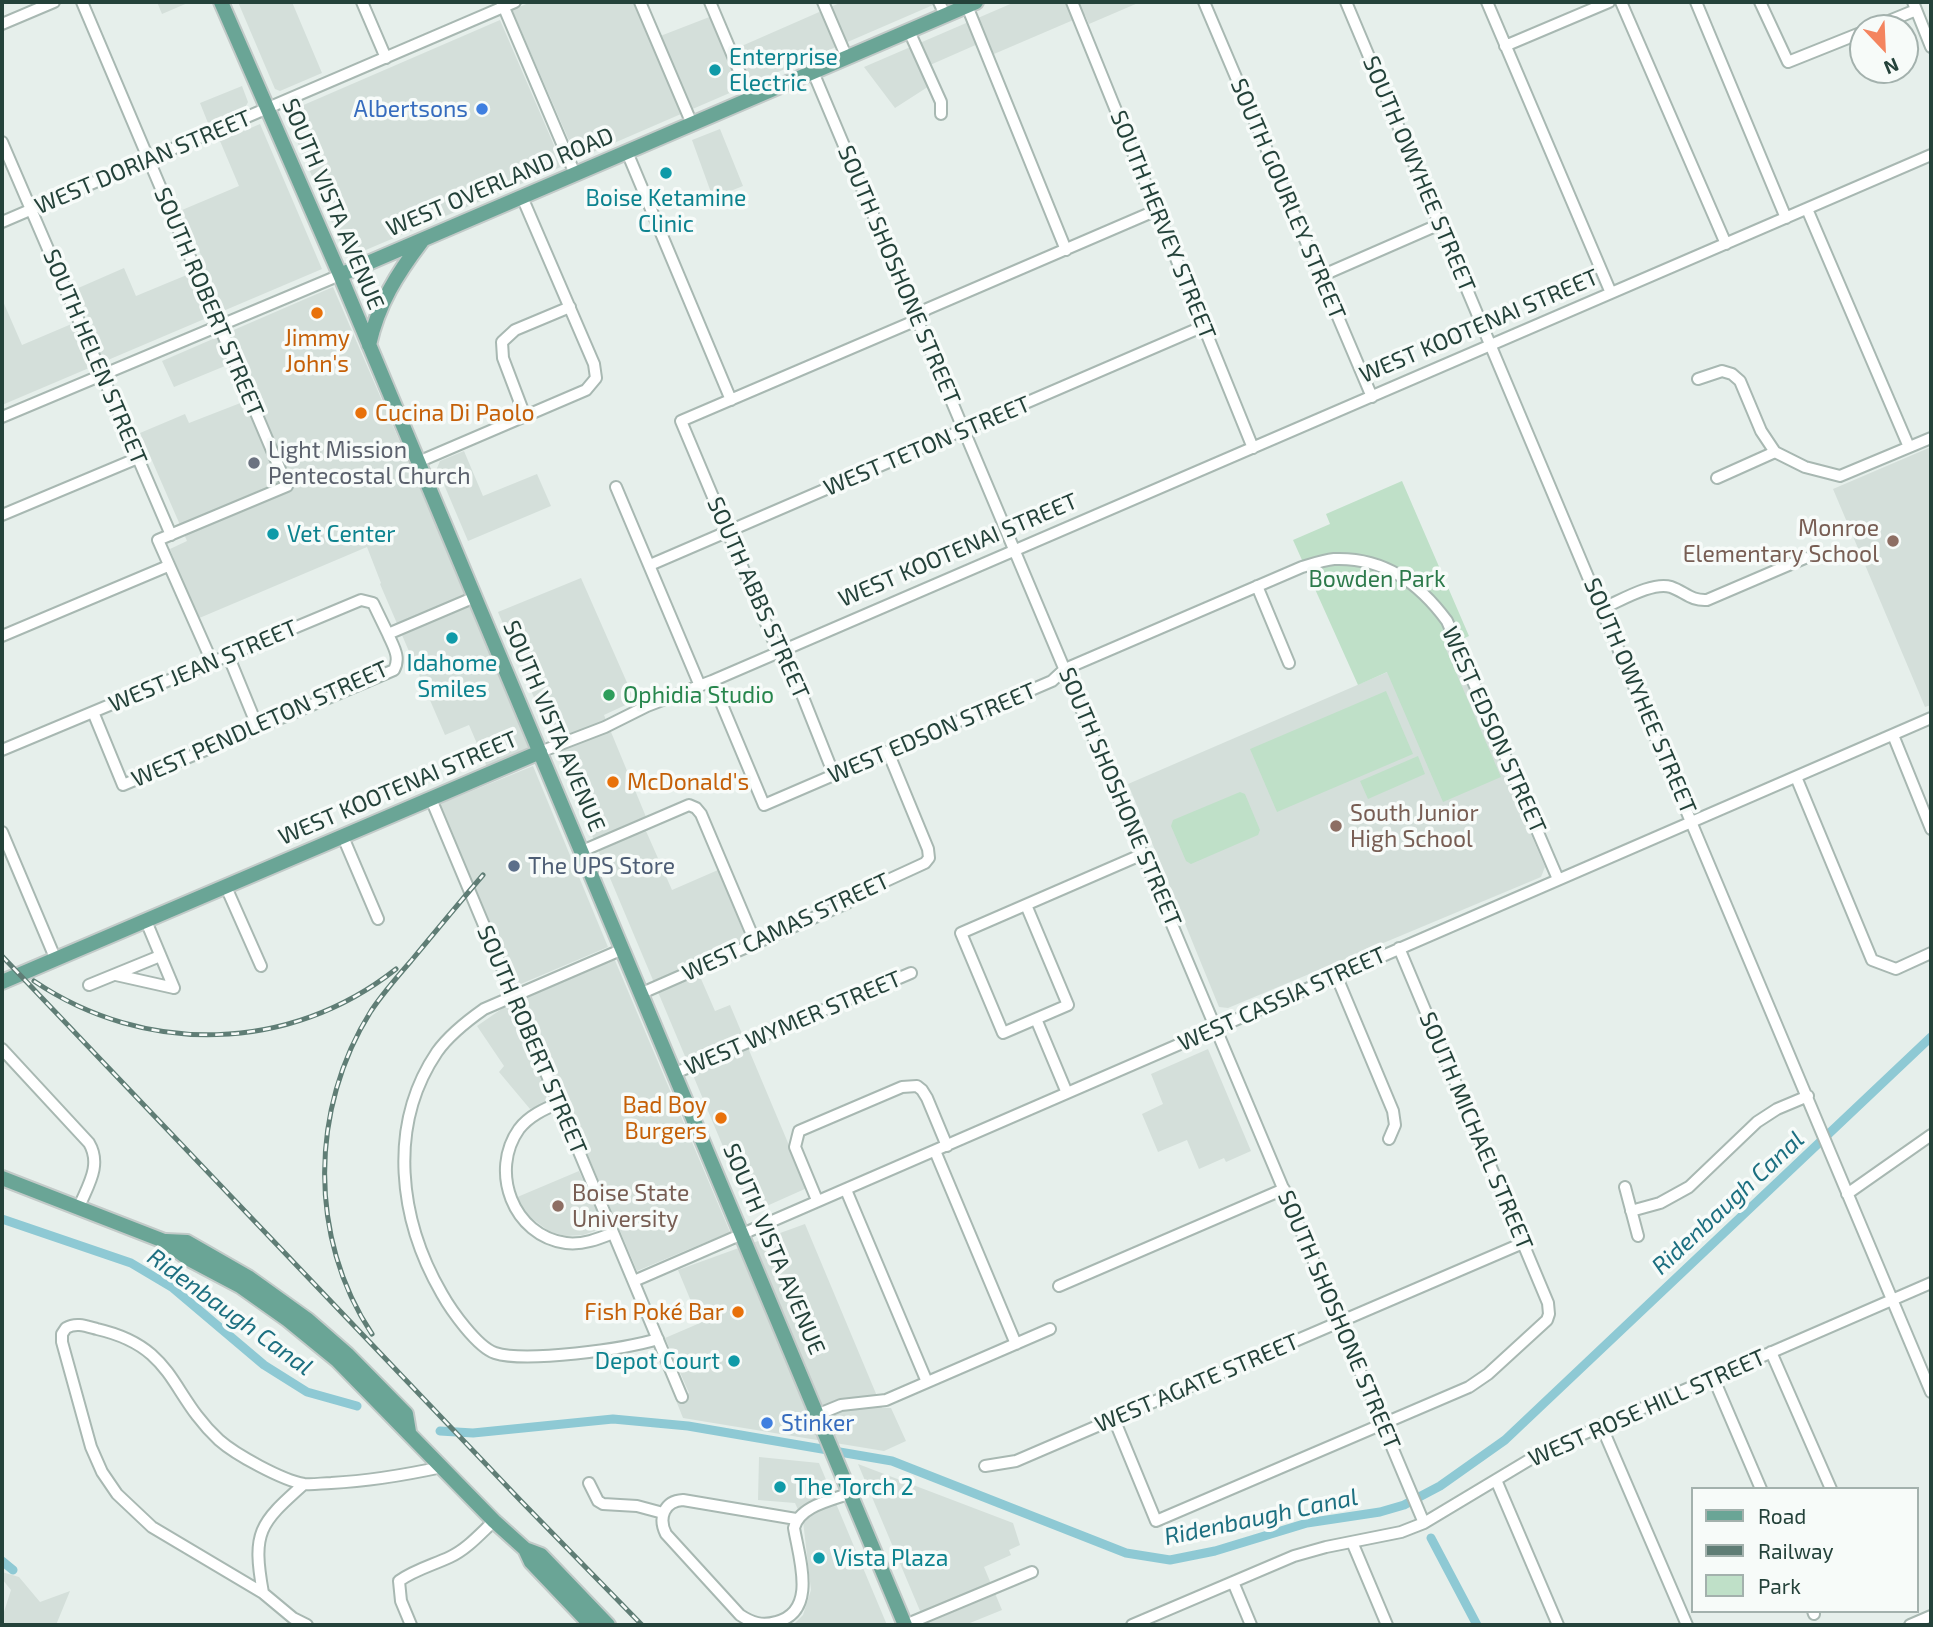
<!DOCTYPE html>
<meta charset="utf-8">
<style>
body{margin:0}
#map{position:relative;width:1933px;height:1627px;overflow:hidden;background:#e6efeb;font-family:"Exo 2",sans-serif}
canvas{display:block}
.frame{position:absolute;inset:0;border:4px solid #24423a;pointer-events:none}
.legend{position:absolute;left:1691px;top:1487px;width:228px;height:126px;box-sizing:border-box;background:#f7fbf9;border:2px solid #a3b1ad;margin:0;padding:9px 12px;list-style:none;font-size:21px;color:#24423a}
.legend li{display:flex;align-items:center;gap:14px;height:35px}
.legend b{width:35px;border:2px solid #a3b1ad}
.north{position:absolute;left:1849px;top:14px;width:70px;height:70px;box-sizing:border-box;background:#f7fbf9;border:2px solid #a3b1ad;border-radius:50%;rotate:157deg;font-size:19px;font-weight:700;line-height:28px;text-align:center;color:#24423a}
.north::after{content:'';display:block;margin:auto;width:24px;height:32px;background:#f4845f;clip-path:polygon(50% 0,100% 100%,50% 72%,0 100%)}
</style>
<div id="map">
<canvas width="1933" height="1627"></canvas>
<div class="frame"></div>
<ul class="legend">
<li><b style="height:9px;background:#6aa596"></b>Road</li>
<li><b style="height:9px;background:#5f7d75"></b>Railway</li>
<li><b style="height:19px;background:#bfe0c8"></b>Park</li>
</ul>
<div class="north">N</div>
</div>
<script>
const ctx = document.querySelector('canvas').getContext('2d');
ctx.lineJoin = 'round';
function fillPath(path, color) { ctx.fillStyle = color; ctx.fill(path, 'evenodd'); }
function trace(path, color, width, dash) { ctx.strokeStyle = color; ctx.lineWidth = width; ctx.lineCap = dash ? 'butt' : 'round'; ctx.setLineDash(dash || []); ctx.stroke(path); }
function label(font, color, halo, rows, align = 'center') {
  ctx.font = font + ' "Exo 2",sans-serif'; ctx.lineWidth = 7; ctx.setLineDash([]); ctx.textBaseline = 'middle'; ctx.strokeStyle = halo; ctx.fillStyle = color; for (const [text, x, y, turn = 0] of rows) {
    ctx.save(); ctx.translate(x, y); ctx.rotate((+turn || 0) * Math.PI / 180); ctx.textAlign = isNaN(turn) ? turn : align; if (halo) ctx.strokeText(text, 0, 0); ctx.fillText(text, 0, 0); ctx.restore();
  }
}
const built = new Path2D(`
 M 157,2 L 190,2 L 162,14 Z
 M 238,2 L 292,2 L 322,73 L 280,91 L 275,89 Z
 M 531,2 L 633,2 L 650,40 L 712,16 L 728,52 L 842,2 L 940,2 L 577,159 L 512,10 Z
 M 1015,2 L 1138,3 L 1089,24 L 1085,15 L 994,54 L 987,40 L 930,65 L 937,81 L 895,108 L 864,67 Z
 M 500,20 L 563,166 L 347,258 L 285,113 Z
 M 242,86 L 248,102 L 245,108 L 208,123 L 200,103 Z
 M 260,124 L 322,269 L 2,405 L 2,299 L 22,345 L 88,317 L 76,289 L 124,268 L 136,296 L 206,267 L 182,210 L 239,186 L 220,141 Z
 M 720,129 L 743,186 L 713,198 L 692,140 Z
 M 333,287 L 533,750 L 487,767 L 469,725 L 445,735 L 380,584 L 381,583 L 367,547 L 197,619 L 170,549 L 187,541 L 140,433 L 185,414 L 189,423 L 243,402 L 257,393 L 242,359 L 174,387 L 162,361 Z
 M 1931,447 L 1931,705 L 1925,707 L 1833,489 Z
 M 464,451 L 483,496 L 537,474 L 551,506 L 468,541 L 437,468 L 440,461 Z
 M 581,578 L 636,703 L 632,702 L 604,715 L 651,829 L 646,831 L 672,890 L 718,870 L 748,943 L 695,965 L 715,1011 L 730,1005 L 807,1188 L 751,1213 L 498,612 Z
 M 1450,645 L 1545,867 L 1541,877 L 1228,1008 L 1219,1007 L 1128,784 Z
 M 533,766 L 608,947 L 516,986 L 440,804 Z
 M 614,958 L 730,1232 L 637,1271 L 521,998 Z
 M 503,1008 L 509,1008 L 513,1012 L 547,1094 L 545,1102 L 530,1109 L 499,1072 L 504,1066 L 477,1026 Z
 M 1208,1049 L 1251,1151 L 1226,1162 L 1224,1158 L 1199,1169 L 1187,1140 L 1158,1152 L 1142,1114 L 1163,1104 L 1151,1074 Z
 M 579,1171 L 601,1220 L 598,1230 L 583,1235 L 567,1236 L 550,1232 L 526,1214 L 515,1198 Z
 M 805,1224 L 882,1408 L 891,1408 L 906,1441 L 884,1451 L 683,1418 L 675,1398 L 689,1393 L 665,1338 L 700,1323 L 678,1270 Z
 M 759,1457 L 819,1463 L 887,1625 L 793,1625 L 803,1615 L 811,1590 L 803,1521 L 795,1503 L 758,1500 Z
 M 858,1464 L 1013,1523 L 1020,1545 L 1009,1550 L 1011,1555 L 984,1567 L 1002,1610 L 965,1625 L 926,1625 Z
 M 2,1572 L 19,1577 L 40,1602 L 70,1591 L 56,1625 L 2,1625 L 2,1618 L 11,1590 L 2,1579 Z`);
const green = new Path2D(`
 M 1402,481 L 1469,636 L 1445,647 L 1501,777 L 1443,802 L 1387,672 L 1358,685 L 1293,540 L 1330,524 L 1326,514 Z
 M 1386,691 L 1413,754 L 1277,812 L 1250,749 Z
 M 1418,756 L 1425,774 L 1368,799 L 1360,781 Z
 M 1240,792 L 1245,794 L 1260,830 L 1258,835 L 1191,864 L 1186,861 L 1171,826 L 1173,820 Z`);
const canal = new Path2D(`
 M 2,1219 L 131,1263 L 173,1288 L 264,1365 L 307,1392 L 357,1406
 M 440,1431 L 473,1433 L 613,1419 L 688,1426 L 892,1461 L 1126,1553 L 1170,1560 L 1215,1551 L 1307,1523 L 1380,1512 L 1404,1505 L 1440,1486 L 1505,1440 L 1931,1037
 M 1431,1538 L 1477,1625
 M 2,1561 L 13,1570`);
const minor = new Path2D(`
 M 82,2 L 287,486 L 158,540 L 212,662
 M 362,2 L 386,58
 M 640,2 L 692,124
 M 710,2 L 751,99
 M 823,2 L 847,58
 M 939,2 L 945,15
 M 1072,2 L 1253,448
 M 1204,2 L 1372,397
 M 1346,2 L 1931,1392
 M 1487,2 L 1611,293
 M 1621,2 L 1726,244
 M 1696,2 L 1786,218
 M 1760,2 L 1788,62 L 1863,32
 M 1913,2 L 1931,47
 M 502,3 L 575,174
 M 967,6 L 1066,250
 M 2,24 L 54,2
 M 1872,28 L 1916,10
 M 909,31 L 941,102 L 941,114
 M 1505,46 L 1609,2
 M 813,72 L 1424,1523
 M 2,142 L 171,535
 M 627,152 L 731,400
 M 1807,209 L 1909,447
 M 2,222 L 515,2
 M 1321,276 L 1440,224
 M 1698,379 L 1722,371 L 1732,374 L 1740,381 L 1761,431 L 1775,452 L 1805,467 L 1840,476 L 1931,438
 M 525,416 L 503,358 L 502,342 L 515,330 L 570,307
 M 2,417 L 340,275
 M 418,462 L 586,390 L 596,378 L 594,364 L 522,197
 M 1717,478 L 1775,452
 M 616,487 L 700,686
 M 2,515 L 138,458
 M 650,565 L 1204,326
 M 1257,586 L 1289,663
 M 1603,608 C 1620,601 1653,581 1671,587 C 1685,592 1691,601 1707,600 L 1805,558
 M 2,636 L 168,566
 M 228,655 L 258,728
 M 712,681 L 764,805 L 1052,681 L 1065,669 L 1302,567 C 1312,564 1324,560 1334,559 C 1384,557 1419,583 1447,621 L 1558,879
 M 93,712 L 123,785 L 394,670 C 401,657 393,646 388,634 L 475,597
 M 1893,735 L 1931,829
 M 2,750 L 361,600 L 373,603 L 388,634
 M 540,752 L 605,727 L 647,706 L 712,681 L 1931,155
 M 834,775 L 787,657 L 774,642 L 681,421 L 910,323 L 927,309 L 1157,210
 M 1796,777 L 1872,960 L 1896,969 L 1931,953
 M 431,799 L 682,1397
 M 2,832 L 56,960
 M 343,837 L 378,919
 M 582,851 L 689,805 L 696,808 L 701,814 L 756,944
 M 226,887 L 261,966
 M 1026,905 L 1068,1005 L 1003,1033 L 961,933 L 1136,857 L 1143,854
 M 146,921 L 174,988
 M 623,949 L 484,1009 C 467,1021 449,1035 437,1052 C 387,1126 399,1220 442,1294 C 451,1310 477,1347 495,1353 C 526,1363 625,1349 658,1339
 M 116,975 L 174,988
 M 1336,975 L 1393,1111 L 1395,1125 L 1389,1139
 M 89,985 L 160,956
 M 642,993 L 847,903 L 875,886 L 925,863 L 929,858 L 928,849 L 888,752
 M 1036,1019 L 1067,1093
 M 2,1049 L 89,1143 C 102,1165 88,1185 79,1207
 M 675,1073 L 911,973
 M 559,1103 C 544,1109 529,1116 519,1129 C 489,1171 513,1236 566,1243 C 583,1245 598,1239 613,1233
 M 935,1151 L 1016,1344
 M 1625,1187 L 1638,1236
 M 846,1190 L 927,1382
 M 1847,1194 L 1931,1135
 M 817,1200 L 795,1147 L 799,1131 L 902,1087 L 917,1086 L 922,1090 L 927,1098 L 947,1146
 M 1631,1211 L 1660,1203 L 1689,1187 L 1757,1122 L 1777,1109 L 1808,1096
 M 634,1281 L 1931,718
 M 1059,1286 L 1284,1189
 M 1771,1352 L 1831,1489
 M 1713,1377 L 1761,1489
 M 819,1414 L 841,1405 L 886,1400 L 1050,1329
 M 1114,1419 L 1156,1521 L 1469,1387 L 1488,1374 L 1547,1320 L 1549,1314 L 1548,1303 L 1399,948
 M 1601,1425 L 1687,1625
 M 985,1466 L 1016,1461 L 1523,1243
 M 1496,1480 L 1558,1625
 M 589,1483 L 598,1501 L 603,1504 L 637,1506 L 663,1513
 M 796,1519 L 683,1500 C 664,1501 658,1518 666,1534 L 740,1615 C 752,1623 762,1626 776,1622 C 818,1612 799,1558 794,1528 C 799,1506 832,1500 851,1493
 M 1352,1542 L 1387,1625
 M 1233,1582 L 1251,1625
 M 263,1593 C 252,1532 259,1524 304,1484
 M 1813,1611 L 1814,1614
 M 307,1625 L 293,1618 L 263,1593 L 152,1527 L 117,1494 L 102,1472 L 91,1447 L 62,1342 L 62,1334 L 66,1328 C 76,1322 86,1326 97,1329 C 176,1347 169,1394 219,1440 C 236,1455 282,1480 304,1484 C 313,1485 323,1483 331,1483 C 369,1481 405,1475 442,1467
 M 411,1625 L 401,1601 L 399,1581 C 414,1570 433,1565 450,1557 C 467,1549 480,1534 494,1521
 M 905,1625 L 1032,1572
 M 1132,1625 L 1294,1556 L 1326,1547 L 1401,1532 L 1424,1523 L 1544,1451 L 1931,1283
 M 1910,1625 L 1931,1616`);
const major = new Path2D(`
 M 221,2 L 340,275 L 905,1625
 M 340,275 L 976,2
 M 369,345 C 378,304 397,274 422,241
 M 2,982 L 540,752
 M 2,1178 L 164,1241 L 189,1259 L 240,1286 L 288,1320 L 337,1360 L 494,1521 L 525,1549 L 541,1555 L 608,1625
 M 166,1241 L 187,1242 L 248,1277 L 308,1320 L 347,1354 L 406,1414 L 409,1432
 M 525,1549 L 531,1562 L 591,1625`);
const rail = new Path2D(`
 M 2,956 L 521,1501 L 642,1625
 M 34,981 C 145,1056 290,1053 396,969
 M 372,1334 C 308,1238 310,1108 371,1011 C 383,993 397,977 411,961 C 435,932 459,903 483,875`);
const markers = [
 [715,70,7,"#0f9aa8"],
 [482,109,7,"#3f7fe0"],
 [666,173,7,"#0f9aa8"],
 [317,313,7,"#e8710a"],
 [361,413,7,"#e8710a"],
 [254,463,7,"#6b7280"],
 [273,534,7,"#0f9aa8"],
 [1893,541,7,"#8d6e63"],
 [452,638,7,"#0f9aa8"],
 [609,695,7,"#2e9e5b"],
 [613,782,7,"#e8710a"],
 [1336,826,7,"#8d6e63"],
 [514,866,7,"#5c6f8a"],
 [721,1118,7,"#e8710a"],
 [558,1206,7,"#8d6e63"],
 [738,1312,7,"#e8710a"],
 [734,1361,7,"#0f9aa8"],
 [767,1423,7,"#3f7fe0"],
 [780,1487,7,"#0f9aa8"],
 [819,1558,7,"#0f9aa8"]
];
const cultureNames = [
 ["Enterprise",729,57],
 ["Electric",729,83],
 ["Boise Ketamine",666,198,"center"],
 ["Clinic",666,224,"center"],
 ["Vet Center",287,534],
 ["Idahome",452,663,"center"],
 ["Smiles",452,689,"center"],
 ["Depot Court",720,1361,"right"],
 ["The Torch 2",794,1487],
 ["Vista Plaza",833,1558]
];
const shopNames = [
 ["Albertsons",468,109],
 ["Stinker",781,1423,"left"]
];
const streetNames = [
 ["WEST DORIAN STREET",143,162,-23],
 ["SOUTH OWYHEE STREET",1419,174,67],
 ["WEST OVERLAND ROAD",500,182,-23],
 ["SOUTH GOURLEY STREET",1288,199,67],
 ["SOUTH VISTA AVENUE",333,204,67],
 ["SOUTH HERVEY STREET",1163,225,68],
 ["SOUTH SHOSHONE STREET",899,275,67],
 ["SOUTH ROBERT STREET",209,302,67],
 ["WEST KOOTENAI STREET",1479,326,-23],
 ["SOUTH HELEN STREET",95,357,67],
 ["WEST TETON STREET",927,446,-23],
 ["WEST KOOTENAI STREET",958,550,-23],
 ["SOUTH ABBS STREET",758,598,66],
 ["WEST JEAN STREET",203,666,-23],
 ["SOUTH OWYHEE STREET",1640,696,67],
 ["WEST PENDLETON STREET",260,724,-24],
 ["SOUTH VISTA AVENUE",554,726,67],
 ["WEST EDSON STREET",1494,730,66],
 ["WEST EDSON STREET",932,733,-23],
 ["WEST KOOTENAI STREET",398,788,-23],
 ["SOUTH SHOSHONE STREET",1120,797,67],
 ["WEST CAMAS STREET",786,927,-25],
 ["WEST CASSIA STREET",1282,999,-24],
 ["WEST WYMER STREET",793,1023,-23],
 ["SOUTH ROBERT STREET",532,1040,67],
 ["SOUTH MICHAEL STREET",1476,1131,67],
 ["SOUTH VISTA AVENUE",774,1249,67],
 ["SOUTH SHOSHONE STREET",1339,1320,67],
 ["WEST AGATE STREET",1197,1383,-23],
 ["WEST ROSE HILL STREET",1647,1408,-24]
];
const foodNames = [
 ["Jimmy",317,338,"center"],
 ["John's",317,364,"center"],
 ["Cucina Di Paolo",375,413],
 ["McDonald's",627,782],
 ["Bad Boy",707,1105,"right"],
 ["Burgers",707,1131,"right"],
 ["Fish Poké Bar",724,1312,"right"]
];
const worshipNames = [
 ["Light Mission",268,450],
 ["Pentecostal Church",268,476]
];
const educationNames = [
 ["Monroe",1879,528,"right"],
 ["Elementary School",1879,554,"right"],
 ["South Junior",1350,813],
 ["High School",1350,839],
 ["Boise State",572,1193],
 ["University",572,1219]
];
const parkNames = [
 ["Bowden Park",1377,579]
];
const leisureNames = [
 ["Ophidia Studio",623,695]
];
const serviceNames = [
 ["The UPS Store",528,866]
];
const waterNames = [
 ["Ridenbaugh Canal",1728,1203,-43],
 ["Ridenbaugh Canal",230,1312,36],
 ["Ridenbaugh Canal",1261,1517,-12]
];
fillPath(built, '#d4dfda');
fillPath(green, '#bfe0c8');
trace(canal, '#8ec9d4', 9);
trace(minor, '#a8b8b2', 14);
trace(major, '#c2cac8', 18);
trace(minor, '#fff', 10);
trace(major, '#6aa596', 14);
trace(rail, '#5f7d75', 5);
trace(rail, '#f7fbf9', 2.5, [8]);
for (const [x, y, r, color] of markers) { const dot = new Path2D(); dot.arc(x, y, r, 0, 2 * Math.PI); ctx.fillStyle = color; ctx.fill(dot); trace(dot, '#f7fbf9', 2.5); }
label('23px', '#0d838f', '#f7fbf9', cultureNames, 'left');
label('23px', '#366cbe', '#f7fbf9', shopNames, 'right');
label('23px', '#24423a', '#f7fbf9', streetNames);
label('23px', '#c56008', '#f7fbf9', foodNames, 'left');
label('23px', '#5b616d', '#f7fbf9', worshipNames, 'left');
label('23px', '#785e54', '#f7fbf9', educationNames, 'left');
label('23px', '#2d7a4b', '#f7fbf9', parkNames);
label('23px', '#27864d', '#f7fbf9', leisureNames, 'left');
label('23px', '#4e5e75', '#f7fbf9', serviceNames, 'left');
label('italic 24px', '#1c6f80', '#f7fbf9', waterNames);
</script>
